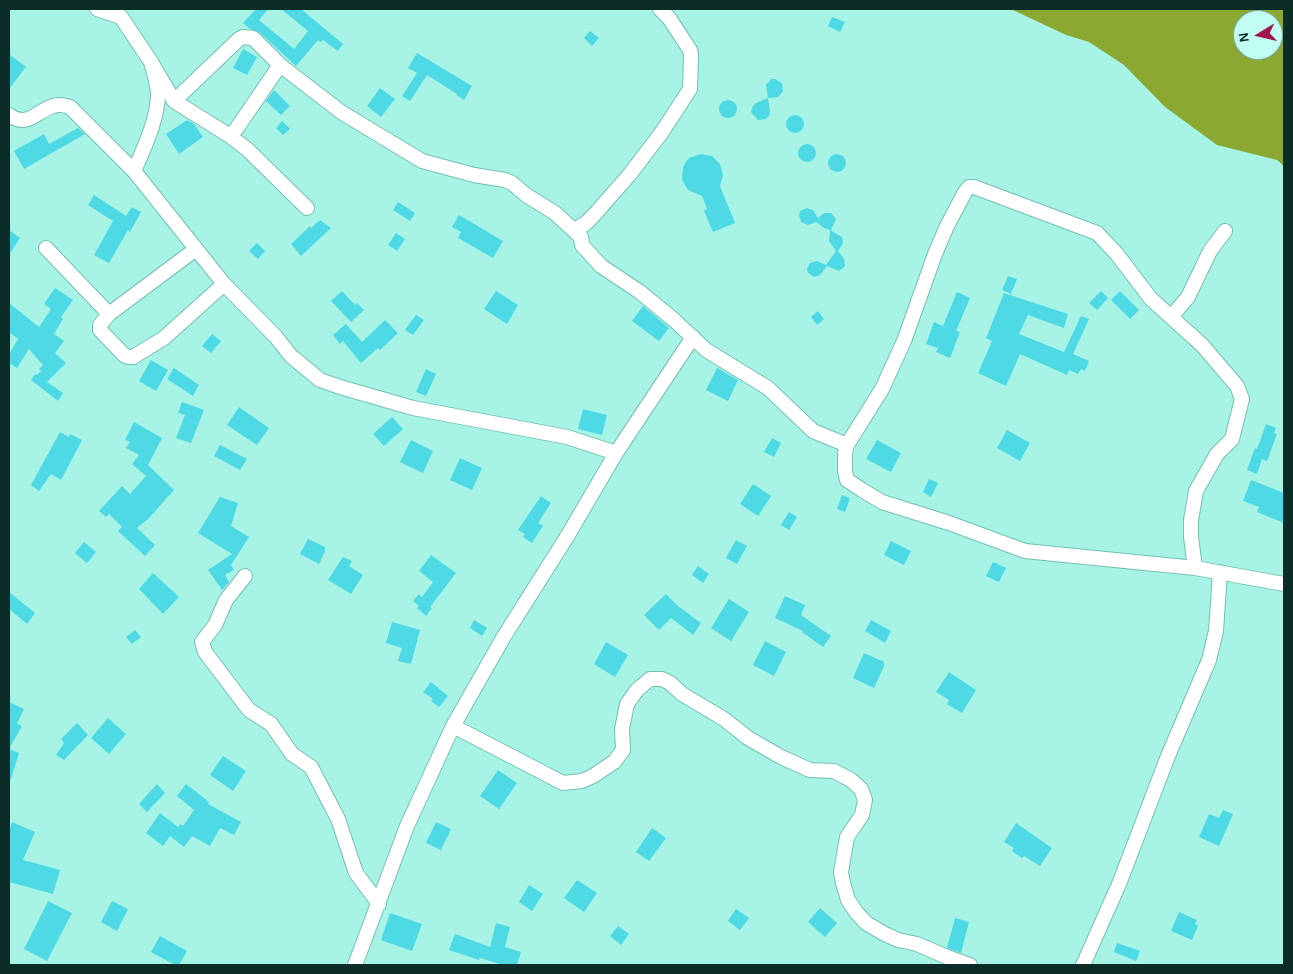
<!DOCTYPE html>
<style>
body{margin:0}
#map{position:relative;width:1293px;height:974px;overflow:hidden;background:#a7f3e6;font-family:"Alegreya Sans",sans-serif}
canvas{display:block}
.frame{position:absolute;inset:0;border:10px solid #0b2c27;pointer-events:none}
.north{position:absolute;left:1233px;top:10px;width:50px;height:50px;box-sizing:border-box;background:#c1fdf2;border:1px solid #78a9a1;border-radius:50%;rotate:261deg;font-size:14px;font-weight:700;line-height:20px;text-align:center;color:#0b2c27}
.north::after{content:'';display:block;margin:auto;width:18px;height:22px;background:#a41252;clip-path:polygon(50% 0,100% 100%,50% 72%,0 100%)}
</style>
<div id="map">
<canvas width="1293" height="974"></canvas>
<div class="frame"></div>
<div class="north">N</div>
</div>
<script>
const ctx = document.querySelector('canvas').getContext('2d');
ctx.lineJoin = 'round';
function fillPath(path, color) { ctx.fillStyle = color; ctx.fill(path, 'evenodd'); }
function trace(path, color, width, dash) { ctx.strokeStyle = color; ctx.lineWidth = width; ctx.lineCap = dash ? 'butt' : 'round'; ctx.setLineDash(dash || []); ctx.stroke(path); }
const water = new Path2D(`
 M 1011,9 L 1284,9 L 1284,166 L 1277,160 L 1217,145 L 1165,107 L 1124,65 L 1089,42 L 1066,35 ZM 1243,20 L 1273,20 L 1273,50 L 1243,50 Z`);
const building = new Path2D(`
 M 256,9 L 268,9 L 259,20 L 294,49 L 308,31 L 281,9 L 301,9 L 343,44 L 338,51 L 323,40 L 321,42 L 318,40 L 296,66 L 259,32 L 250,29 L 243,23 Z
 M 832,17 L 845,22 L 840,32 L 828,26 Z
 M 590,31 L 599,38 L 592,46 L 584,38 Z
 M 243,49 L 257,57 L 247,75 L 233,68 Z
 M 417,53 L 472,86 L 464,100 L 456,95 L 457,94 L 427,75 L 410,101 L 402,96 L 417,73 L 408,68 Z
 M 9,54 L 26,67 L 9,89 Z
 M 771,79 L 775,79 L 782,83 L 783,91 L 778,97 L 768,98 L 766,85 Z
 M 380,88 L 395,99 L 381,117 L 367,106 Z
 M 274,90 L 290,106 L 281,115 L 266,101 Z
 M 768,98 L 770,112 L 769,116 L 766,119 L 758,120 L 751,112 L 753,106 L 756,103 Z
 M719 109a9 9 0 1 1 18 0a9 9 0 1 1-18 0Z
 M786 124a9 9 0 1 1 18 0a9 9 0 1 1-18 0Z
 M 187,120 L 194,124 L 203,137 L 179,154 L 166,134 Z
 M 282,121 L 290,129 L 283,135 L 276,128 Z
 M 78,128 L 85,134 L 24,169 L 14,151 L 44,134 L 49,144 Z
 M798 153a9 9 0 1 1 18 0a9 9 0 1 1-18 0Z
 M828 163a9 9 0 1 1 18 0a9 9 0 1 1-18 0Z
 M 700,154 L 712,156 L 720,164 L 723,175 L 720,186 L 735,223 L 713,232 L 704,211 L 707,209 L 702,196 L 688,190 L 682,180 L 683,168 L 685,163 L 689,158 Z
 M 94,195 L 126,216 L 132,207 L 141,212 L 130,232 L 128,230 L 109,263 L 94,255 L 113,221 L 88,205 Z
 M 398,202 L 415,213 L 410,221 L 393,210 Z
 M 807,208 L 813,210 L 818,218 L 824,213 L 831,213 L 836,219 L 831,230 L 824,228 L 816,222 L 808,225 L 801,222 L 799,215 L 800,211 Z
 M 459,215 L 503,241 L 493,258 L 458,238 L 461,232 L 452,227 Z
 M 320,220 L 331,228 L 301,256 L 291,244 L 310,226 L 311,228 Z
 M 9,230 L 20,238 L 9,255 Z
 M 830,230 L 842,237 L 843,243 L 838,251 L 844,259 L 845,266 L 839,271 L 827,266 L 820,275 L 814,277 L 808,273 L 807,269 L 810,263 L 817,261 L 826,265 L 836,251 L 829,241 Z
 M 396,233 L 405,239 L 397,251 L 388,245 Z
 M 257,243 L 265,251 L 258,259 L 249,251 Z
 M 1008,276 L 1017,279 L 1011,294 L 1002,290 Z
 M 55,288 L 73,300 L 61,317 L 63,319 L 54,334 L 64,341 L 55,353 L 66,363 L 47,382 L 63,393 L 58,401 L 31,380 L 35,374 L 37,375 L 41,371 L 39,369 L 43,365 L 29,349 L 17,368 L 9,363 L 9,354 L 18,339 L 9,332 L 9,303 L 39,327 L 51,309 L 44,304 Z
 M 342,291 L 355,305 L 357,303 L 364,310 L 351,322 L 331,301 Z
 M 496,291 L 518,305 L 507,324 L 484,309 Z
 M 1101,291 L 1108,298 L 1097,310 L 1089,303 Z
 M 1120,291 L 1139,310 L 1130,319 L 1111,300 Z
 M 957,292 L 970,298 L 956,331 L 960,332 L 950,358 L 936,352 L 938,348 L 926,344 L 934,322 L 943,326 Z
 M 1004,293 L 1068,314 L 1064,328 L 1028,315 L 1019,334 L 1064,352 L 1081,316 L 1089,319 L 1073,354 L 1089,361 L 1085,371 L 1081,369 L 1078,374 L 1069,370 L 1067,375 L 1020,354 L 1006,386 L 978,373 L 992,341 L 986,338 Z
 M 643,306 L 669,328 L 659,341 L 632,321 Z
 M 818,311 L 824,319 L 817,325 L 811,317 Z
 M 416,315 L 424,320 L 413,335 L 405,330 Z
 M 385,320 L 398,333 L 380,350 L 378,348 L 361,363 L 343,341 L 340,344 L 333,335 L 346,324 L 362,342 Z
 M 212,334 L 221,341 L 211,353 L 202,346 Z
 M 151,360 L 168,370 L 156,391 L 139,381 Z
 M 174,368 L 199,385 L 193,396 L 167,379 Z
 M 717,368 L 738,380 L 728,401 L 706,390 Z
 M 426,369 L 436,374 L 426,396 L 416,392 Z
 M 182,402 L 204,410 L 191,443 L 176,438 L 185,415 L 178,413 Z
 M 239,407 L 269,428 L 257,445 L 227,425 Z
 M 583,409 L 607,415 L 602,435 L 578,429 Z
 M 392,417 L 403,429 L 384,446 L 373,434 Z
 M 134,422 L 162,438 L 148,465 L 174,490 L 148,519 L 137,528 L 155,545 L 145,556 L 118,531 L 122,527 L 109,514 L 106,517 L 99,511 L 122,486 L 130,494 L 146,476 L 132,464 L 139,455 L 126,448 L 130,442 L 125,440 Z
 M 1266,424 L 1276,428 L 1274,433 L 1277,434 L 1267,461 L 1262,459 L 1257,474 L 1247,470 L 1255,448 L 1257,449 Z
 M 1007,430 L 1030,443 L 1020,461 L 997,448 Z
 M 60,432 L 69,437 L 70,434 L 82,440 L 61,480 L 51,474 L 39,491 L 31,485 Z
 M 772,438 L 781,443 L 774,457 L 764,452 Z
 M 411,440 L 433,451 L 423,473 L 400,462 Z
 M 877,440 L 901,453 L 891,472 L 866,459 Z
 M 220,445 L 247,459 L 240,470 L 214,456 Z
 M 460,458 L 482,468 L 472,490 L 450,480 Z
 M 929,479 L 938,483 L 931,497 L 923,492 Z
 M 1251,480 L 1284,493 L 1284,523 L 1257,512 L 1259,507 L 1243,501 Z
 M 753,484 L 771,496 L 758,516 L 740,504 Z
 M 842,495 L 850,498 L 845,512 L 837,509 Z
 M 541,496 L 551,503 L 538,523 L 543,526 L 532,543 L 523,537 L 525,534 L 518,530 Z
 M 220,497 L 238,503 L 231,526 L 249,537 L 231,565 L 234,570 L 225,575 L 229,582 L 222,590 L 208,570 L 232,554 L 198,533 Z
 M 789,512 L 797,517 L 789,530 L 781,525 Z
 M 308,539 L 325,547 L 325,551 L 319,564 L 300,554 Z
 M 736,540 L 747,546 L 737,564 L 726,558 Z
 M 891,541 L 911,551 L 904,565 L 884,555 Z
 M 84,542 L 96,552 L 87,563 L 75,553 Z
 M 431,555 L 456,573 L 430,607 L 432,608 L 426,616 L 417,608 L 419,606 L 413,601 L 419,594 L 422,597 L 433,582 L 419,571 Z
 M 343,557 L 352,561 L 349,566 L 363,575 L 351,594 L 328,580 Z
 M 993,562 L 1006,568 L 999,582 L 986,576 Z
 M 698,566 L 709,574 L 703,583 L 692,575 Z
 M 153,573 L 179,597 L 163,614 L 139,589 Z
 M 9,592 L 35,613 L 27,624 L 9,609 Z
 M 666,594 L 678,606 L 701,623 L 693,635 L 671,618 L 659,630 L 644,615 Z
 M 785,596 L 805,605 L 801,615 L 831,636 L 823,647 L 802,632 L 803,631 L 775,618 Z
 M 729,599 L 749,612 L 731,641 L 711,628 Z
 M 474,620 L 487,628 L 482,636 L 470,628 Z
 M 871,620 L 891,631 L 885,643 L 865,631 Z
 M 392,622 L 420,630 L 411,664 L 398,661 L 402,648 L 386,643 Z
 M 135,630 L 141,637 L 132,644 L 126,637 Z
 M 765,641 L 786,652 L 774,676 L 753,665 Z
 M 606,642 L 628,655 L 615,677 L 594,664 Z
 M 864,653 L 884,662 L 884,666 L 874,688 L 853,678 Z
 M 949,672 L 976,690 L 962,713 L 947,704 L 949,700 L 936,692 Z
 M 431,682 L 448,696 L 439,707 L 431,701 L 433,699 L 423,692 Z
 M 9,702 L 24,709 L 17,724 L 22,726 L 9,749 Z
 M 108,718 L 126,734 L 109,754 L 91,738 Z
 M 77,723 L 88,735 L 64,760 L 56,755 L 64,743 L 61,739 Z
 M 9,749 L 19,753 L 11,779 L 9,779 Z
 M 223,756 L 246,771 L 233,791 L 210,775 Z
 M 498,770 L 517,783 L 499,809 L 480,796 Z
 M 157,784 L 165,793 L 147,812 L 139,804 Z
 M 186,784 L 209,802 L 208,804 L 241,822 L 234,835 L 220,828 L 210,846 L 192,836 L 184,847 L 170,836 L 163,846 L 146,833 L 160,813 L 178,827 L 181,824 L 183,826 L 194,810 L 177,796 Z
 M 1223,810 L 1233,814 L 1219,846 L 1199,837 L 1209,814 L 1219,818 Z
 M 12,822 L 35,832 L 23,860 L 60,870 L 53,894 L 9,882 L 9,831 Z
 M 436,822 L 451,829 L 441,850 L 426,843 Z
 M 1016,823 L 1052,848 L 1040,866 L 1024,856 L 1022,858 L 1012,851 L 1014,848 L 1004,842 Z
 M 652,828 L 666,838 L 649,861 L 636,852 Z
 M 577,880 L 597,893 L 584,912 L 564,898 Z
 M 529,885 L 543,894 L 532,911 L 519,902 Z
 M 48,901 L 72,913 L 47,961 L 24,949 Z
 M 112,901 L 128,909 L 117,931 L 101,922 Z
 M 820,908 L 837,923 L 825,937 L 808,922 Z
 M 736,909 L 749,918 L 740,930 L 728,921 Z
 M 1179,912 L 1197,920 L 1195,924 L 1198,926 L 1192,940 L 1171,931 Z
 M 390,913 L 422,924 L 412,951 L 381,940 Z
 M 955,918 L 969,922 L 961,953 L 947,948 Z
 M 496,923 L 510,927 L 505,947 L 521,952 L 517,965 L 503,965 L 480,958 L 479,960 L 449,950 L 455,934 L 490,947 Z
 M 618,926 L 629,934 L 621,945 L 610,936 Z
 M 160,936 L 187,951 L 179,965 L 175,965 L 151,952 Z
 M 1117,943 L 1140,951 L 1136,961 L 1114,952 Z`);
const minor = new Path2D(`
 M 97,9 L 121,17 L 151,62 L 174,101 L 230,136 L 248,150 L 307,208
 M 151,62 C 154,72 157,83 158,93 C 158,119 144,148 134,171 L 224,284 L 276,337 L 291,356 L 320,380 L 340,387 L 413,408 L 567,437 L 616,453
 M 174,101 L 239,39 L 243,37 L 253,38 L 280,65 L 341,112 L 422,161 L 474,175 L 505,180 L 512,183 L 526,195 L 555,213 L 581,237 L 582,245 L 601,266 L 640,292 L 674,320 L 706,350 L 768,388 L 813,431 L 847,445 L 845,453 L 845,471 L 847,480 L 862,490 L 882,502 L 949,523 L 1025,551 L 1195,568 L 1284,584
 M 9,115 C 33,133 43,96 70,107 L 134,171
 M 230,136 L 237,128 L 280,65
 M 574,230 L 585,224 L 594,215 L 630,174 L 662,132 L 690,89 L 691,54 L 690,50 L 669,18 L 660,9
 M 46,248 L 109,314
 M 196,249 L 109,314 L 100,325 L 100,330 L 124,355 L 128,357 L 133,357 L 164,338 L 224,284
 M 1171,317 L 1188,297 L 1210,251 L 1225,231
 M 847,445 L 882,389 L 904,341 L 935,254 L 947,226 L 965,192 L 969,187 L 974,187 L 1097,233 L 1116,253 L 1151,299 L 1202,345 L 1237,386 L 1242,399 L 1232,439 L 1217,454 L 1196,491 L 1191,520 L 1191,537 L 1195,568
 M 245,576 L 226,600 L 215,625 L 202,642 L 205,652 L 249,710 L 271,724 L 292,754 L 311,767 L 338,819 L 356,873 L 379,904
 M 453,726 L 563,783 L 582,781 L 593,776 L 614,762 L 623,750 L 622,729 L 627,704 L 637,690 L 650,679 L 662,679 L 670,683 L 682,694 L 724,719 L 748,738 L 781,757 L 810,770 L 834,771 L 851,780 L 861,789 L 865,800 L 862,815 L 847,837 L 841,872 L 843,883 L 848,900 L 856,912 L 866,923 L 883,933 L 898,940 L 917,944 L 947,957 L 970,965
 M 355,965 L 407,826 L 453,726 L 503,638 L 568,535 L 616,453 L 693,337
 M 1083,965 L 1119,884 L 1168,756 L 1209,660 L 1216,631 L 1220,572`);
fillPath(water, '#8ba932');
fillPath(building, '#4fd9e4');
trace(minor, '#74bfb2', 16);
trace(minor, '#fff', 14);
</script>
